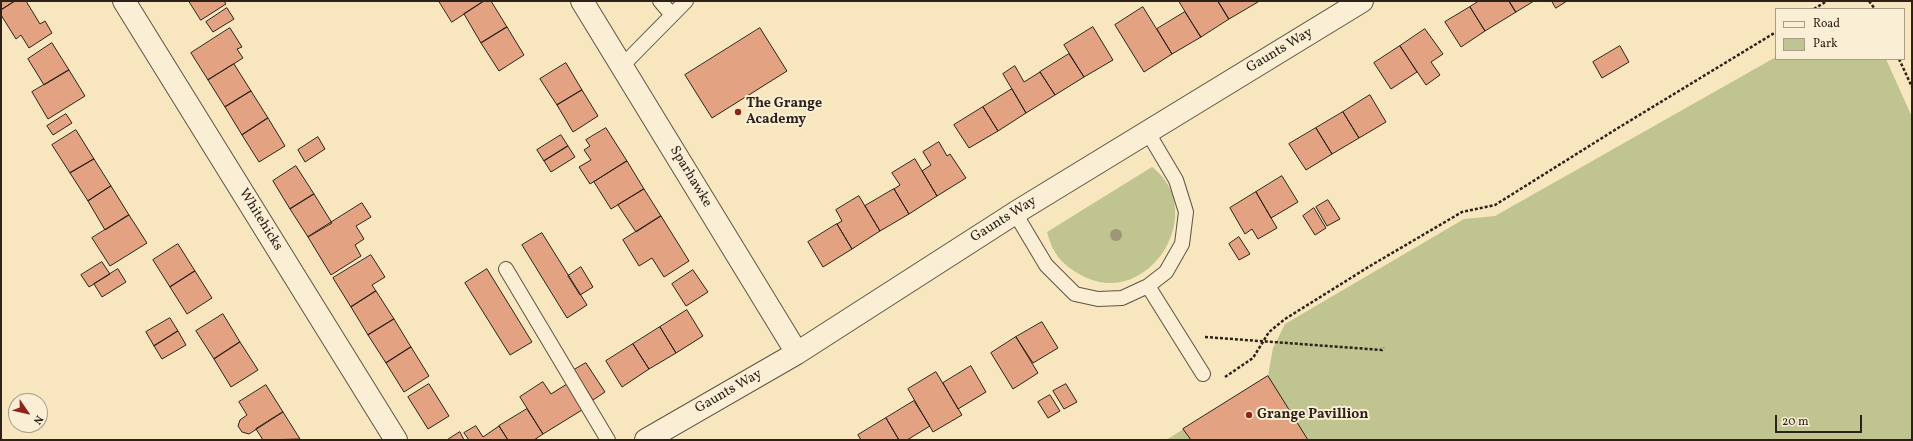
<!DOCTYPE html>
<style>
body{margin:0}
#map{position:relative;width:1913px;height:441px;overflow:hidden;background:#f8e6be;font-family:Vollkorn,serif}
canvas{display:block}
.frame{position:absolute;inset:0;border:2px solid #2c221a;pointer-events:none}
.legend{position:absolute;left:1775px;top:8px;width:130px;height:52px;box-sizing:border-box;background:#faefd5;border:1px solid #a89d8a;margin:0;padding:5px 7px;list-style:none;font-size:12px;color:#2c221a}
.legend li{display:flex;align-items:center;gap:8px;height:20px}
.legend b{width:20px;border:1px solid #a89d8a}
.north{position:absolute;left:8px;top:393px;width:40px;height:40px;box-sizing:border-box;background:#faefd5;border:1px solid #a89d8a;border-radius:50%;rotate:124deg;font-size:11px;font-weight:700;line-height:16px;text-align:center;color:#2c221a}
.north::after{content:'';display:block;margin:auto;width:14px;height:18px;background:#8f2418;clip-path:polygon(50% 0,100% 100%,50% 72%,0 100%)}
.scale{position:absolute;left:1775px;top:415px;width:87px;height:18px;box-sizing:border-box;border:2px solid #2c221a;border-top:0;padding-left:5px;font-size:12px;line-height:14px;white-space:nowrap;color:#2c221a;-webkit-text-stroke:3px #faefd5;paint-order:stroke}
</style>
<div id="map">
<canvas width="1913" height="441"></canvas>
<div class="frame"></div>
<ul class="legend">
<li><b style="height:5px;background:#faefd5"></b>Road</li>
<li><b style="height:11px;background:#bfc490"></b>Park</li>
</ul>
<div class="north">N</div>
<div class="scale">20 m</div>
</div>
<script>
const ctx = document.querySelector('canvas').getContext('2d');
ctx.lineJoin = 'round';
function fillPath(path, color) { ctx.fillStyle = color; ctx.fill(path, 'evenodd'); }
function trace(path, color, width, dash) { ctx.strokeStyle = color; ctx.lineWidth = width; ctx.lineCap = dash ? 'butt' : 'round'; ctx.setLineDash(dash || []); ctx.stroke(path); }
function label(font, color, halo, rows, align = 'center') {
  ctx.font = font + ' Vollkorn,serif'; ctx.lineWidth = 4; ctx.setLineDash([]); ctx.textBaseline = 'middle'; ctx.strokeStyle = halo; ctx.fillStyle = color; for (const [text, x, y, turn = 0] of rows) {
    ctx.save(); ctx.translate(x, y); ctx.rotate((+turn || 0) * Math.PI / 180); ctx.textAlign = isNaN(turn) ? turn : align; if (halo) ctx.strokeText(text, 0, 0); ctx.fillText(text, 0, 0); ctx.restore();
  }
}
const green = new Path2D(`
 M 1776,57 L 1776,59 L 1886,59 L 1912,117 L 1912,440 L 1166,440 L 1268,376 L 1273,348 L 1285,324 L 1464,219 L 1495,216 Z
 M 1152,167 C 1211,212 1147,312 1081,275 C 1061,264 1053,254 1047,232 Z`);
const building = new Path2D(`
 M 1,1 L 15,1 L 1,10 Z
 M 15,1 L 26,1 L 40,24 L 45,21 L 52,33 L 29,48 L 21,35 L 16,39 L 1,15 L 1,10 Z
 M 189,1 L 224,1 L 226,4 L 201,20 Z
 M 439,1 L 484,1 L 452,22 Z
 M 484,1 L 491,1 L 507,27 L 481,43 L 464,14 Z
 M 1179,1 L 1218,1 L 1229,19 L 1201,37 Z
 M 1218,1 L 1258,1 L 1258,2 L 1229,19 Z
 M 1479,1 L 1509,1 L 1516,12 L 1485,31 L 1470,7 Z
 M 1509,1 L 1534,1 L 1516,12 Z
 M 1552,1 L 1567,1 L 1556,8 Z
 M 1143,7 L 1172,54 L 1144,72 L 1115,25 Z
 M 1470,7 L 1485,31 L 1461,47 L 1445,22 Z
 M 227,8 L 234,19 L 213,32 L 206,22 Z
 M 1185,12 L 1201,37 L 1172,54 L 1157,29 Z
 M 507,27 L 524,55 L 499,71 L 481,43 Z
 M 1093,27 L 1113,60 L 1084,77 L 1064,45 Z
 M 230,28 L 242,47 L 237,49 L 243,58 L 208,80 L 191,53 Z
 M 760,28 L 787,71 L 712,118 L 685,75 Z
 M 1425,29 L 1443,54 L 1431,62 L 1440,75 L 1426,85 L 1400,46 Z
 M 52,43 L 69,70 L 44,85 L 28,59 Z
 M 1400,46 L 1417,72 L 1391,89 L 1374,63 Z
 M 1620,46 L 1629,62 L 1602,78 L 1593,62 Z
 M 1069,54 L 1084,77 L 1055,95 L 1040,72 Z
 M 566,63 L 582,90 L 557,105 L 540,79 Z
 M 234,64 L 251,91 L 225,107 L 208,80 Z
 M 1015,66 L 1024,82 L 1040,72 L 1055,95 L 1026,113 L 1003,74 Z
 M 69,70 L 85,96 L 48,119 L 32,92 Z
 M 1012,89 L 1026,113 L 998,131 L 983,107 Z
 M 582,90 L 598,116 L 573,132 L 557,105 Z
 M 251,91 L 268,118 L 242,135 L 225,107 Z
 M 1370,95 L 1386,122 L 1359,138 L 1343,112 Z
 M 983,107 L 998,131 L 969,148 L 954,125 Z
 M 1343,112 L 1359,138 L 1332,154 L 1316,128 Z
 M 66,114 L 72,123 L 53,135 L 47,126 Z
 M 268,118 L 285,146 L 259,162 L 242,135 Z
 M 606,128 L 627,161 L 590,184 L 579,167 L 591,160 L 584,150 L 590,146 L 586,140 Z
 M 1316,128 L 1332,154 L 1306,170 L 1289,144 Z
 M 76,130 L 94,159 L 70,173 L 52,145 Z
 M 561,135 L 568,146 L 544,161 L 537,150 Z
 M 318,137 L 325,149 L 305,162 L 298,150 Z
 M 939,142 L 947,156 L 950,154 L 966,178 L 937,196 L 922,171 L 931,165 L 923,152 Z
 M 568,146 L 575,157 L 551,172 L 544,161 Z
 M 94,159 L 111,186 L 88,201 L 70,173 Z
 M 915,159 L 937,196 L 909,214 L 894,189 L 900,185 L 892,173 Z
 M 627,161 L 644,189 L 611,209 L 594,182 Z
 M 296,166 L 314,194 L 290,209 L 273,181 Z
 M 1282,176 L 1298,202 L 1271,218 L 1256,192 Z
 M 111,186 L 129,215 L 105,230 L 88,201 Z
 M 644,189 L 661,216 L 636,232 L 618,205 Z
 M 894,189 L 909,214 L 880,231 L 865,206 Z
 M 1256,192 L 1277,228 L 1258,239 L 1252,229 L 1245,234 L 1230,208 Z
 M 314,194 L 332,223 L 308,237 L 290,209 Z
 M 859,196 L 880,231 L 852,249 L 837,224 L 842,221 L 836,210 Z
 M 1328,200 L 1340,219 L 1327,226 L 1316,207 Z
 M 362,203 L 371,217 L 356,226 L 364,239 L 355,245 L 361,256 L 331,275 L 308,237 Z
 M 1314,208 L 1326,228 L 1315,235 L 1303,216 Z
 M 129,215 L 147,243 L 110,266 L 92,238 Z
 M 661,216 L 689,261 L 664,277 L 652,258 L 639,266 L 623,240 Z
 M 837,224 L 852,249 L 823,267 L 808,242 Z
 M 542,233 L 587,305 L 567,318 L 522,245 Z
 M 1239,237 L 1250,254 L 1239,260 L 1229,244 Z
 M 178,244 L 195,271 L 170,287 L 153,260 Z
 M 371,255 L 385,277 L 372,285 L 376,291 L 351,307 L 333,278 Z
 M 102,262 L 110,274 L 89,287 L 81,275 Z
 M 581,267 L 593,287 L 580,295 L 568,276 Z
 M 118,269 L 126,282 L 102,297 L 94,284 Z
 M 487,269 L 532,342 L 510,355 L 465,283 Z
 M 693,270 L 708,292 L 686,306 L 672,284 Z
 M 195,271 L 212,298 L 187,314 L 170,287 Z
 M 376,291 L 394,319 L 368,335 L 351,307 Z
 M 687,310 L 703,336 L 676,353 L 660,327 Z
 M 223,314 L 240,342 L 214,359 L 196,331 Z
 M 170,318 L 178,331 L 154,346 L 146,332 Z
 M 394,319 L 411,347 L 386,363 L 368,335 Z
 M 1042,322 L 1058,348 L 1033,363 L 1016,337 Z
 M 660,327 L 676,353 L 649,369 L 633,344 Z
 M 178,331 L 186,345 L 162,359 L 154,346 Z
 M 1016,337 L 1038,373 L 1013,389 L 991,353 Z
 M 240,342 L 258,370 L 231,387 L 214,359 Z
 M 633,344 L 649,369 L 622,387 L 606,361 Z
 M 411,347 L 429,376 L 404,392 L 386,363 Z
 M 586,363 L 605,392 L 593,400 L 574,370 Z
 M 971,366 L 986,392 L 958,409 L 943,383 Z
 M 936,372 L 962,415 L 933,432 L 908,389 Z
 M 1268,376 L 1308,440 L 1191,440 L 1183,429 Z
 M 543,382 L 551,394 L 567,384 L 582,410 L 543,434 L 520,397 Z
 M 429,384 L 449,416 L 428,429 L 408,397 Z
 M 1066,384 L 1077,402 L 1064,409 L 1053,391 Z
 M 266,385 L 283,412 L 249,434 L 242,432 L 238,426 L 240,420 L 247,415 L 239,402 Z
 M 1050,395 L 1060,411 L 1048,418 L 1038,402 Z
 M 914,401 L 930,426 L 907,440 L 899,440 L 886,418 Z
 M 527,409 L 543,434 L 534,440 L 508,440 L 499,426 Z
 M 283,412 L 300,439 L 263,440 L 256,429 Z
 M 886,418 L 899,440 L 861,440 L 858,435 Z
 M 476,426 L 483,437 L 499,426 L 508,440 L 469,440 L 464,433 Z
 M 460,432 L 464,440 L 447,440 Z`);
const path = new Path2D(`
 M 1869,1 L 1875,9
 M 1814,9 L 1827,1
 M 1899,59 L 1912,87
 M 1205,337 L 1382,350 L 1384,348
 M 1225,377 L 1253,358 L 1269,332 L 1285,319 L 1370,266 L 1462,212 L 1495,205 L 1618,128 L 1776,32`);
const lane = new Path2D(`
 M 660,1 L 672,15
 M 622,66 L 686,1
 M 1015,213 L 1046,265 L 1075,294 L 1098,299 L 1122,298 L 1148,286 L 1166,272 L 1182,244 L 1186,212 L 1176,180 L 1147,131
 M 506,269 L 608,440
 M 1148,286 L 1203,374`);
const street = new Path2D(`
 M 124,1 L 396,440
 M 582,1 L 797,353
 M 646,440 L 797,353 L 1015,213 L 1362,1`);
const trees = [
 [1116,235]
];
const markers = [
 [738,112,4,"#8f2418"],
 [1249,415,4,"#8f2418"]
];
const streetNames = [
 ["Gaunts Way",1280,51,-31],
 ["Sparhawke",690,177,59],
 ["Whitehicks",260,220,58],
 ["Gaunts Way",1004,220,-32],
 ["Gaunts Way",729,392,-30]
];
const poiNames = [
 ["The Grange",746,104],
 ["Academy",746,120],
 ["Grange Pavillion",1257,415]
];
fillPath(green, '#bfc490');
fillPath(building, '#e3a382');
trace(building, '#2c221a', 1);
trace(lane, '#5f5343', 16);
trace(street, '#5f5343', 24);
trace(path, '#2c221a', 2.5, [3, 2]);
trace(lane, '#faefd5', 14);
trace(street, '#faefd5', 22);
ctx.fillStyle = '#a09577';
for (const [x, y] of trees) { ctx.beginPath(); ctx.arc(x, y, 6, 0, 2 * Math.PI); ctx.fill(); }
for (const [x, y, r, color] of markers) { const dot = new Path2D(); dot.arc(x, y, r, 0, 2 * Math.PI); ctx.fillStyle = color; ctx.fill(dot); trace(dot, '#faefd5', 1.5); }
label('14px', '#2c221a', '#faefd5', streetNames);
label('bold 14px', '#2c221a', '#faefd5', poiNames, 'left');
</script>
